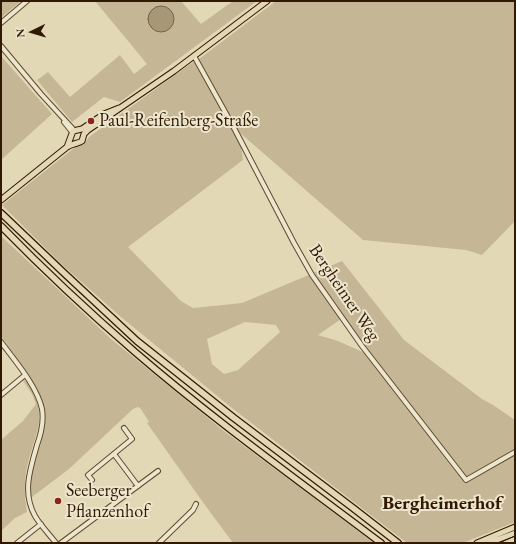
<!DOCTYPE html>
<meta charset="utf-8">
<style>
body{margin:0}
#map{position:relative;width:516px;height:544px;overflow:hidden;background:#e3d8b5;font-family:"EB Garamond",serif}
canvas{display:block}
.frame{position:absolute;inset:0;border:2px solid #311800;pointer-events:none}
.north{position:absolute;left:12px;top:12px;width:40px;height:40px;-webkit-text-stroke:3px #ede6cf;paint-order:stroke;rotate:265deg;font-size:11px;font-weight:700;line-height:16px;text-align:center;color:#311800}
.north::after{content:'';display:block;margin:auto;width:14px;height:18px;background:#311800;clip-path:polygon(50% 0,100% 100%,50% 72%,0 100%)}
</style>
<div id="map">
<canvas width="516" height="544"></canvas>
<div class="frame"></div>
<div class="north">N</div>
</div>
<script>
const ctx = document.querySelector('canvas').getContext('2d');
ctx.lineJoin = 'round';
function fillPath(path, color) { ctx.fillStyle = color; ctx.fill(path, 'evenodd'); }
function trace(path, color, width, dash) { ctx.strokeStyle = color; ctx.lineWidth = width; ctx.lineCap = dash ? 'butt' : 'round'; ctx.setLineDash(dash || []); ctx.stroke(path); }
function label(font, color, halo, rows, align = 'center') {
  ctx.font = font + ' "EB Garamond",serif'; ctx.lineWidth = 4; ctx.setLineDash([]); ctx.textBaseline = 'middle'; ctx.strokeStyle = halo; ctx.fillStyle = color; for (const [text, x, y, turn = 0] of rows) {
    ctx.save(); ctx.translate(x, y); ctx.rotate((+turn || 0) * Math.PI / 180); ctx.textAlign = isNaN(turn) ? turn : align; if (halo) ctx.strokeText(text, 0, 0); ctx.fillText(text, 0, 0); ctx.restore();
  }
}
const green = new Path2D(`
 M 1,1 L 21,1 L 1,18 Z
 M 95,1 L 181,1 L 201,24 L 233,1 L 257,1 L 120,102 L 104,97 L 72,122 L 37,80 L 48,72 L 70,97 L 120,55 L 134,74 L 147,64 Z
 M 276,1 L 515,1 L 515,221 L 482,255 L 466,250 L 363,240 L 239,132 L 243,160 L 128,247 L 181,301 L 193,308 L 242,303 L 342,261 L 404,340 L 482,399 L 493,405 L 515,420 L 515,522 L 463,543 L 407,543 L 232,408 L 121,317 L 59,262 L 2,205 L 74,148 L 84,144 L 89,137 L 196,60 L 199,59 ZM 341,319 L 365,353 L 338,341 L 318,335 ZM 245,322 L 276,325 L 280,332 L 238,370 L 224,374 L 212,364 L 207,339 Z
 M 1,56 L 52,114 L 1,160 Z
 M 1,236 L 111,339 L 224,431 L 374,543 L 233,543 L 202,501 L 147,423 L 149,422 L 141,409 L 138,407 L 133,409 L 69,469 L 32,497 L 30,495 L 32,470 L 44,428 L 45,416 L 42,402 L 37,388 L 1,336 Z
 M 22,379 L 26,381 C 52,419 33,434 26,472 C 24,486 25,499 27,512 L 15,518 L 1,531 L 1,440 L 23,421 L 36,404 L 32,394 Z`);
const water = new Path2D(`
 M148 19a13 13 0 1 1 26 0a13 13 0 1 1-26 0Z`);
const minor = new Path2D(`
 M 1,23 L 27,1
 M 1,46 L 41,94 L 74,130
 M 194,56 L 234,128 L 294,243 L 312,275 L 362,346 L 466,480 L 515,452
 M 64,122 L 72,132
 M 1,342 C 15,361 37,386 42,409 C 44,421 41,434 37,445 C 30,469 22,493 35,516 C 41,526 49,534 56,543
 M 1,395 L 25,375
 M 114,454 L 138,486
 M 92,480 L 88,475 L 132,439 L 124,428
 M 17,543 L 41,524
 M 61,543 L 158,471
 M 159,543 L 193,510 L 196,504`);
const major = new Path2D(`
 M 67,147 L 73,131 L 82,129 L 104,114 L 119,108
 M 1,200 L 67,147 C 73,143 78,144 82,141 L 84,134 L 88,130 L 174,71 L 267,1
 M 477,543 L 515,527
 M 489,543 L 515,533`);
const highway = new Path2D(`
 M 1,213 L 64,273 L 137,341 L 234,418 L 353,508 L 398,543
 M 1,226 C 44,270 89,312 135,352 C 214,420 299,481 381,543`);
const tram = new Path2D(`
 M 499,543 L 515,536`);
const markers = [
 [91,121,4,"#8f2418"],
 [58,501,4,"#8f2418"]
];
const poiNames = [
 ["Paul-Reifenberg-Straße",99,121],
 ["Seeberger",66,491],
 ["Pflanzenhof",66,512]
];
const streetNames = [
 ["Bergheimer Weg",344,293,56]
];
const neighbourhoodNames = [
 ["Bergheimerhof",442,504]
];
fillPath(green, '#c5b796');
fillPath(water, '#a69777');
trace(water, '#776447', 1);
trace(minor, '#5e482d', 6);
trace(major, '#311800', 7);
trace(highway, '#311800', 8);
trace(minor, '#ede6cf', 4);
trace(major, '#e3d8b5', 5);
trace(highway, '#e3d8b5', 5.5);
trace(tram, '#311800', 1);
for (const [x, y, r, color] of markers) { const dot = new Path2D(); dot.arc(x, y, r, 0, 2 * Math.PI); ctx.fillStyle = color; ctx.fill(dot); trace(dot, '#ede6cf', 1.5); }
label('18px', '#311800', '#ede6cf', poiNames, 'left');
label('18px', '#311800', '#ede6cf', streetNames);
label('bold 19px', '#311800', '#ede6cf', neighbourhoodNames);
</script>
